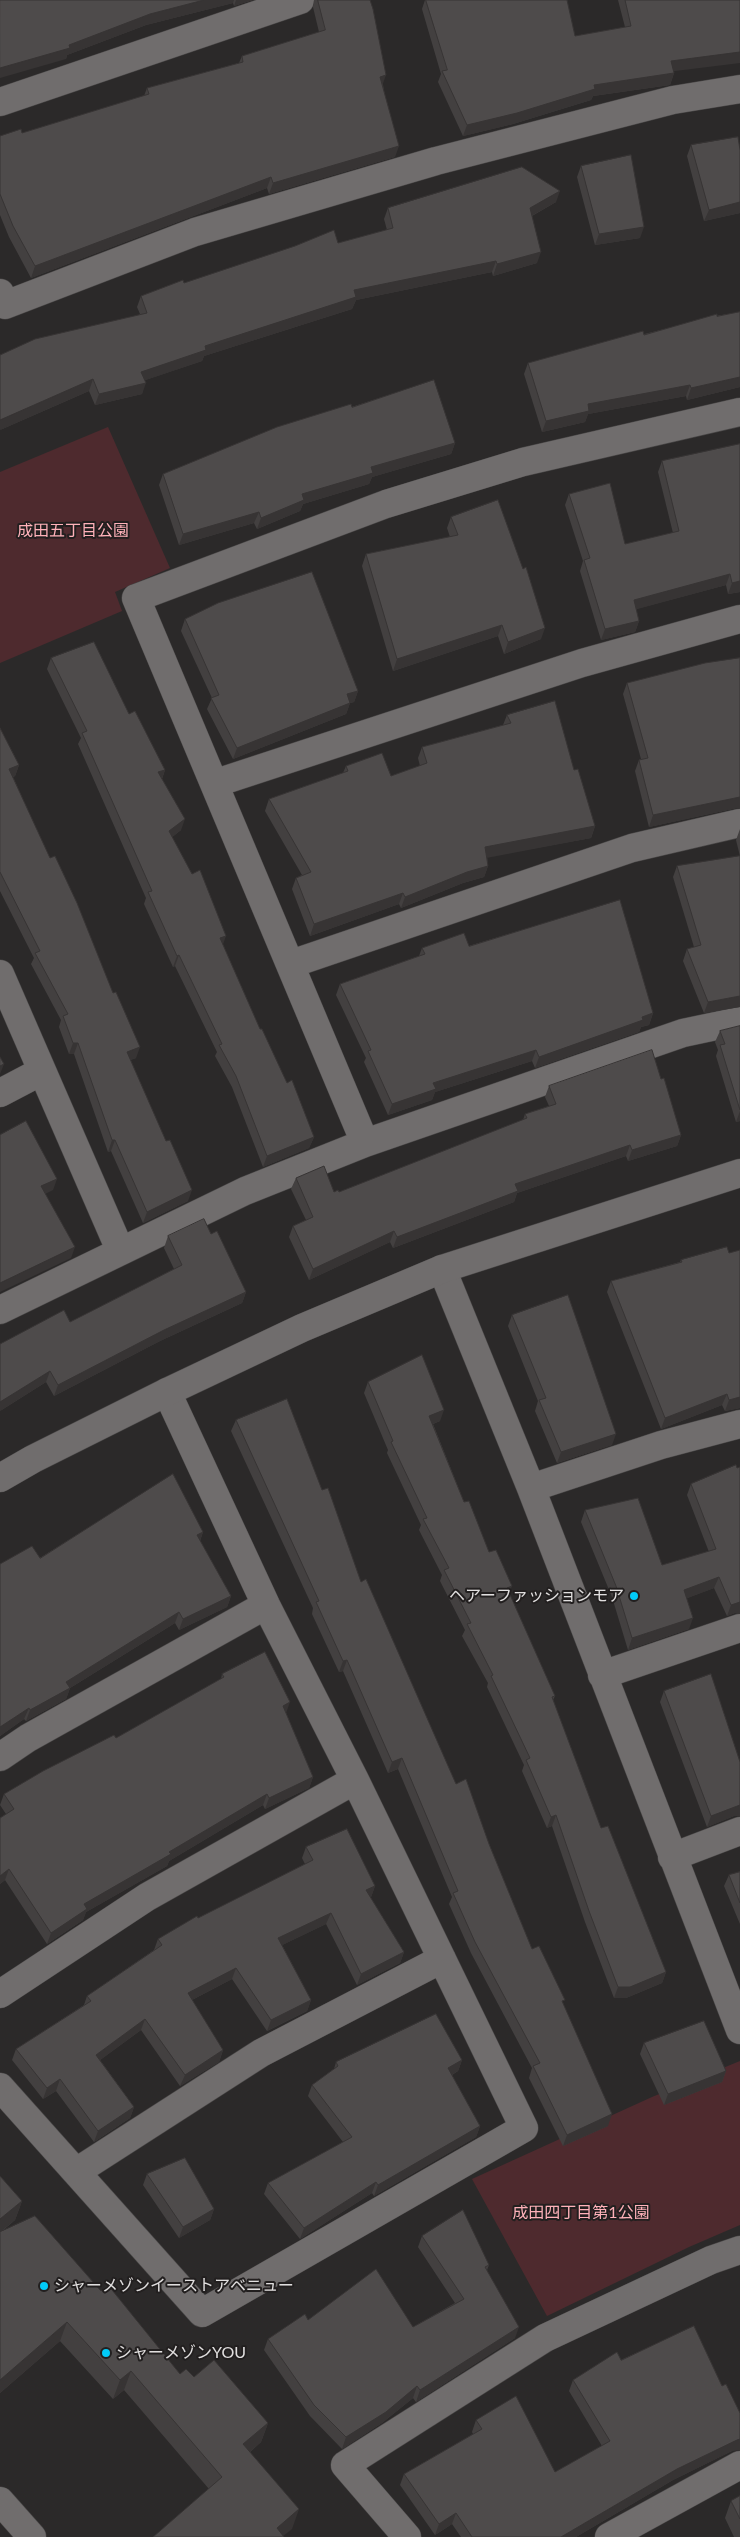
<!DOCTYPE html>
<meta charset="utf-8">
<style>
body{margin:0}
canvas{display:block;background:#2b2929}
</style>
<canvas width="740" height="2537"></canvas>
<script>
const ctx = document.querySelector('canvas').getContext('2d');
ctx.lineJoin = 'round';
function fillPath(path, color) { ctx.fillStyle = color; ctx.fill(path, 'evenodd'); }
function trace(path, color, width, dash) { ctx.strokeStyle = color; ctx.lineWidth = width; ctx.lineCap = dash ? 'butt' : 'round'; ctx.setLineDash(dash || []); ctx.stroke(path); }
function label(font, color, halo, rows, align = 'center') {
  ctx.font = font + ' Lato,"Noto Sans JP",sans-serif'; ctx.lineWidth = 4; ctx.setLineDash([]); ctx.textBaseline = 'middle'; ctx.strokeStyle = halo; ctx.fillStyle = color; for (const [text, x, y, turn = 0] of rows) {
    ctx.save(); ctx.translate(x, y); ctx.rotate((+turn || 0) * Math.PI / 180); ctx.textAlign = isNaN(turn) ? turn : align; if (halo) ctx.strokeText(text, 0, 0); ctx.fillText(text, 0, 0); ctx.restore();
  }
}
const green = new Path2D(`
 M 108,427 L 170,568 L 115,592 L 122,611 L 0,663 L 0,472 Z
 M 740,2061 L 740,2225 L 689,2247 L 547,2316 L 472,2179 L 652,2097 Z`);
const minor = new Path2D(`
 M 0,102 L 300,0
 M 0,293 L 5,305 L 195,232 L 436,161 L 673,100 L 740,89
 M 216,783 L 582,663 L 740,619
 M 291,964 L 632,848 L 740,823
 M 0,974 L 120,1250
 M 0,1093 L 42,1071
 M 365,1143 L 136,598 L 386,504 L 523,462 L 740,412
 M 442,1269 L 531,1488 L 740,2030
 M 0,1310 L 245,1191 L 365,1143 L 683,1033 L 740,1021
 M 531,1488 L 661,1445 L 740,1424
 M 602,1675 L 740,1628
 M 0,1757 L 28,1738 L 266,1605
 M 672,1857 L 740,1831
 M 0,1994 L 147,1897 L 355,1780
 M 0,2087 L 202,2313 L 524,2128 L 355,1780 L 266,1605 L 167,1392
 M 76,2172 L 261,2053 L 442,1959
 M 407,2537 L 345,2465 L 545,2338 L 711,2260 L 740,2250
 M 609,2537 L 740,2465`);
const tertiary = new Path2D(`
 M 0,1478 L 33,1459 L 167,1392 L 302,1328 L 442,1269 L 740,1173
 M 0,2501 L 32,2537`);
const wall = new Path2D(`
 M 0,0 L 253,0 L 234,6 L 233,3 L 146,25 L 67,55 L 66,59 Z
 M 314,0 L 370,0 L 383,85 L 395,157 L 269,194 L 267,188 L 31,278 L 9,237 L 0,215 L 0,136 L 22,133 L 144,96 L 147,88 L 239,63 L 242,56 L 319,32 L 313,7 Z
 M 425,0 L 567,0 L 575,36 L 625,27 L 618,0 L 740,0 L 673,71 L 674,73 L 670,85 L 593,96 L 591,100 L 513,124 L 463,136 L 438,82 L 441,74 L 422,9 Z
 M 691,145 L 740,150 L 740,213 L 704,221 L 687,156 Z
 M 581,166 L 640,238 L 595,245 L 577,177 Z
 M 556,202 L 532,216 L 537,263 L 493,276 L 492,272 L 356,300 L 352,309 L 204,356 L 202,361 L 145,380 L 142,394 L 95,405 L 89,391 L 0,430 L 140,314 L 137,307 L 141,296 L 184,283 L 338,243 L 387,230 L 384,219 L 388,208 Z
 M 740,312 L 740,387 L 687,400 L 686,396 L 588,414 L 585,422 L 542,432 L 524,374 L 528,363 L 717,316 Z
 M 352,407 L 455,443 L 451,454 L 372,477 L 369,484 L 303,504 L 300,511 L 257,529 L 254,523 L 179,545 L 159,485 L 163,474 Z
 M 740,444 L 740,592 L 728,594 L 726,585 L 636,609 L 639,621 L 635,632 L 601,640 L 580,571 L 583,561 L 565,505 L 569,494 L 625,544 L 673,533 L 658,472 L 662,461 Z
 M 451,517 L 541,639 L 504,654 L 498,636 L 393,671 L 362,566 L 366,554 L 450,537 L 447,528 Z
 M 185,619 L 358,691 L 354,702 L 350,703 L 346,714 L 233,759 L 207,709 L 212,698 L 181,631 Z
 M 51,658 L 129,714 L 165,770 L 162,779 L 181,830 L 172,837 L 223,945 L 260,1029 L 314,1137 L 309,1148 L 263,1167 L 232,1087 L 215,1056 L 217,1052 L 175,966 L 173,967 L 144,904 L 146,898 L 78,744 L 81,738 L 47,669 Z
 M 740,658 L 740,808 L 737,808 L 649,827 L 635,771 L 639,760 L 641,759 L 623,694 L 627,683 Z
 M 507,715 L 574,770 L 595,826 L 591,838 L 487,857 L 488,866 L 484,877 L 463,883 L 401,908 L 399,904 L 310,936 L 292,889 L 296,878 L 302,875 L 265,811 L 269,799 L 343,773 L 346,766 L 391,776 L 420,766 L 418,758 L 422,747 L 503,725 Z
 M 0,728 L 19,765 L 15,776 L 13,777 L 136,1058 L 130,1060 L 188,1201 L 143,1223 L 111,1151 L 108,1152 L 74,1054 L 69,1054 L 59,1027 L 61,1020 L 31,964 L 34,958 L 0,891 Z
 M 740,829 L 740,1007 L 704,1013 L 683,961 L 687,949 L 694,947 L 673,877 L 677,866 L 740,856 L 736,840 Z
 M 469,946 L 653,1013 L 649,1025 L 641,1027 L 639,1032 L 535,1068 L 532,1061 L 435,1092 L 432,1100 L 388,1115 L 364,1062 L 366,1058 L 336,995 L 340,984 L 419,956 L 422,948 Z
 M 740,1026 L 740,1121 L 736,1122 L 716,1056 L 718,1050 L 715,1042 L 720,1031 Z
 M 661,1079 L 681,1135 L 677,1146 L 628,1161 L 626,1156 L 517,1193 L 514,1202 L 393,1248 L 390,1242 L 309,1280 L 289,1237 L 293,1226 L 306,1220 L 291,1189 L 296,1178 L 334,1192 L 339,1192 L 523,1120 L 525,1114 L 549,1106 L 545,1097 L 549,1086 Z
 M 211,1234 L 246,1292 L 242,1303 L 160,1341 L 54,1396 L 46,1382 L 0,1411 L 70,1322 L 174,1269 L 164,1248 L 168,1236 Z
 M 681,1260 L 740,1408 L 725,1411 L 722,1405 L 661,1429 L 607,1292 L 611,1281 L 680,1262 Z
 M 512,1315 L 612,1445 L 557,1463 L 535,1411 L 538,1401 L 508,1326 Z
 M 368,1382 L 440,1421 L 433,1424 L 464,1502 L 509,1593 L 555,1696 L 553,1700 L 601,1828 L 666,1972 L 662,1983 L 626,1998 L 614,1998 L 585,1922 L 552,1826 L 547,1828 L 522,1771 L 524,1765 L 487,1687 L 488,1683 L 462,1636 L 465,1630 L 440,1581 L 442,1575 L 419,1530 L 421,1525 L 387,1453 L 388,1450 L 364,1393 Z
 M 236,1420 L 322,1490 L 361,1582 L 456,1784 L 489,1844 L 532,1949 L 563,2003 L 608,2126 L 563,2146 L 529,2078 L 532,2068 L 471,1953 L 449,1904 L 452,1897 L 398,1769 L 388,1773 L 343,1671 L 339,1672 L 312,1614 L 313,1608 L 231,1431 Z
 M 740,1467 L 740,1614 L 735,1613 L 727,1616 L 714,1588 L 687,1598 L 689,1629 L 628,1650 L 612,1597 L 581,1522 L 585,1510 L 662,1565 L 709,1552 L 687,1495 L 691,1484 Z
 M 203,1532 L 200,1541 L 231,1596 L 227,1607 L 179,1630 L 175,1623 L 70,1688 L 66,1699 L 26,1721 L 24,1719 L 0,1736 L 0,1564 Z
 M 222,1674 L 286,1713 L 313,1777 L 309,1788 L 265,1809 L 263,1805 L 169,1861 L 167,1866 L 86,1912 L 83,1920 L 47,1944 L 5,1880 L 0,1884 L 0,1818 L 6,1814 L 0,1805 L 4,1794 L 116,1738 L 221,1679 Z
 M 664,1691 L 740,1762 L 740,1816 L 734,1816 L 707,1827 L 660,1702 Z
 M 306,1847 L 375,1886 L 371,1897 L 370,1897 L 404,1952 L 400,1963 L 357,1985 L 326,1924 L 282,1945 L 311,2000 L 307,2011 L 267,2031 L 232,1979 L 192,2000 L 223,2050 L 219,2062 L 180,2086 L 141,2030 L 100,2060 L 134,2107 L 130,2118 L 94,2142 L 56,2091 L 43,2099 L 12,2060 L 16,2049 L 84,2005 L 87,1996 L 154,1950 L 158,1939 L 305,1864 L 302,1858 Z
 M 740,1872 L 740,1924 L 724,1886 L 729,1875 Z
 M 644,2043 L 726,2071 L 722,2082 L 664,2105 L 640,2054 Z
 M 462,2060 L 458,2071 L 452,2075 L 480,2126 L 476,2137 L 374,2196 L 372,2193 L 300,2239 L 264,2194 L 268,2183 L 343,2142 L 308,2096 L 312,2085 L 334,2069 L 336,2062 Z
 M 147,2174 L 214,2209 L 210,2220 L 179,2238 L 143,2185 Z
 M 0,2176 L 22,2201 L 15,2220 L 1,2232 L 101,2291 L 180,2374 L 194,2377 L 268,2423 L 261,2442 L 250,2452 L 292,2529 L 209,2489 L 124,2390 L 113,2399 L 60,2341 L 0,2393 Z
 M 422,2236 L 489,2265 L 487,2270 L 515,2338 L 416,2402 L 413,2398 L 382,2423 L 342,2449 L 310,2416 L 264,2350 L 268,2339 L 308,2320 L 413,2327 L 455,2303 L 418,2247 Z
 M 621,2360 L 732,2451 L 673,2480 L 576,2537 L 461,2537 L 452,2524 L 435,2535 L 400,2485 L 404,2474 L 473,2434 L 472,2432 L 476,2420 L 555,2472 L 602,2446 L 569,2391 L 573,2380 Z
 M 740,2496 L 740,2537 L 734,2537 L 725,2518 L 731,2501 Z`);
const shadedWall = new Path2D(`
 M 204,0 L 234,0 L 233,3 L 146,25 L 67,55 L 66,59 L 0,78 L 0,68 L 69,45 L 150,14 Z
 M 236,0 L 253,0 L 234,6 Z
 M 740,52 L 740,63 L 667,72 L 671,61 Z
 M 674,73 L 670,85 L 593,96 L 591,100 L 513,124 L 463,136 L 467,125 L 594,85 Z
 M 386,75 L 382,86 L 380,77 Z
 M 399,146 L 395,157 L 269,194 L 273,183 Z
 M 271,177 L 267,188 L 31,278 L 35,266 Z
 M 560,191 L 556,202 L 526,219 L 530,208 Z
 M 740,202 L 740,213 L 704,221 L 709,210 Z
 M 644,227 L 640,238 L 595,245 L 599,234 Z
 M 541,252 L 537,263 L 493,276 L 497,264 Z
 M 496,261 L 492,272 L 356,300 L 352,309 L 204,356 L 202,361 L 137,383 L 141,372 L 205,346 L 354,290 Z
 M 740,377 L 740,387 L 687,400 L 691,388 Z
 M 93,379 L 89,391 L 0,430 L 0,420 Z
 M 146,383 L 142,394 L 95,405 L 99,394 Z
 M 690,385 L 686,396 L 588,414 L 585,422 L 542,432 L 546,421 L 588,404 Z
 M 455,443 L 451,454 L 372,477 L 369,484 L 303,504 L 300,511 L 257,529 L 261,518 L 302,494 L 371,467 Z
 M 259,512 L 254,523 L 179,545 L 183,534 Z
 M 730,574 L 726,585 L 630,611 L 634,600 Z
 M 740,581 L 740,592 L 728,594 L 732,583 Z
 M 639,621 L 635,632 L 601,640 L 605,629 Z
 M 502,625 L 498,636 L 393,671 L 397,659 Z
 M 545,628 L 541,639 L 504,654 L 508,642 Z
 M 358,691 L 354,702 L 350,703 L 346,714 L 233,759 L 237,748 L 347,694 Z
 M 19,765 L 15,776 L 5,780 L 9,769 Z
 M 165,770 L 161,781 L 158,772 Z
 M 740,797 L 740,808 L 737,808 L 649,827 L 653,815 Z
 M 185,819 L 181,830 L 165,843 L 169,831 Z
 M 595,826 L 591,838 L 481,859 L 485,847 Z
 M 488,866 L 484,877 L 463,883 L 401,908 L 405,897 L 467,872 Z
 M 403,893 L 399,904 L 310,936 L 314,924 Z
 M 226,936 L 222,947 L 220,938 Z
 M 179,955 L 175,966 L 173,967 L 177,956 Z
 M 740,996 L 740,1007 L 704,1013 L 708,1002 Z
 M 653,1013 L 649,1025 L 641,1027 L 639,1032 L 535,1068 L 539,1057 L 642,1017 Z
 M 73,1043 L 78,1043 L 74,1054 L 69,1054 Z
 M 140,1047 L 136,1058 L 122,1063 L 127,1052 Z
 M 536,1050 L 532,1061 L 435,1092 L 432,1100 L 388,1115 L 392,1104 L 433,1083 Z
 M 4,1064 L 0,1074 L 0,1066 Z
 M 740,1111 L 740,1121 L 736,1122 Z
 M 681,1135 L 677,1146 L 628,1161 L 632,1150 Z
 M 314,1137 L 309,1148 L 263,1167 L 267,1156 Z
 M 112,1140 L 115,1140 L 111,1151 L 108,1152 Z
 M 630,1145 L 626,1156 L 517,1193 L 514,1202 L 393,1248 L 397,1237 L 515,1184 Z
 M 57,1179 L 53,1190 L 37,1198 L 41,1186 Z
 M 192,1190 L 188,1201 L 143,1223 L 147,1212 Z
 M 394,1231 L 390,1242 L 309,1280 L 313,1269 Z
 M 75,1247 L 71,1258 L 0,1292 L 0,1283 Z
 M 246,1292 L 242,1303 L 160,1341 L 54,1396 L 58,1385 L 164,1330 Z
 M 50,1371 L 46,1382 L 0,1411 L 0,1402 Z
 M 727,1394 L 722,1405 L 661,1429 L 665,1418 Z
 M 740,1397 L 740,1408 L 725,1411 L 729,1400 Z
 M 444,1410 L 440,1421 L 425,1427 L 429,1416 Z
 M 616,1434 L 612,1445 L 557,1463 L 561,1452 Z
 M 203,1532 L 199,1543 L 197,1535 Z
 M 719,1577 L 714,1588 L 680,1601 L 684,1590 Z
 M 512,1586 L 508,1597 L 507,1588 Z
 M 231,1596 L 227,1607 L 179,1630 L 183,1619 Z
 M 740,1602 L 740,1614 L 735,1613 L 727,1616 L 731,1605 Z
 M 179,1612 L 175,1623 L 70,1688 L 66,1699 L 26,1721 L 30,1710 L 66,1682 Z
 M 693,1618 L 689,1629 L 628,1650 L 632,1638 Z
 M 347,1660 L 343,1671 L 339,1672 L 343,1661 Z
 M 290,1702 L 286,1713 L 279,1717 L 283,1706 Z
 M 29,1708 L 24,1719 L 0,1736 L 0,1727 Z
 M 402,1758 L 398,1769 L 388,1773 L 392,1762 Z
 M 313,1777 L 309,1788 L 265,1809 L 269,1798 Z
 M 267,1794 L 263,1805 L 169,1861 L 167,1866 L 86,1912 L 83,1920 L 47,1944 L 51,1933 L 84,1904 L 169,1852 Z
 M 738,1805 L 740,1805 L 740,1816 L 734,1816 L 707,1827 L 711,1816 Z
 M 556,1815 L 552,1826 L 547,1828 L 551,1817 Z
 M 9,1869 L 5,1880 L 0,1884 L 0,1876 Z
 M 375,1886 L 371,1897 L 362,1901 L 366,1890 Z
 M 331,1913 L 326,1924 L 274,1949 L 278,1938 Z
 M 404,1952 L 400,1963 L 357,1985 L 361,1974 Z
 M 236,1968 L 232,1979 L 184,2004 L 188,1993 Z
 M 666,1972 L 662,1983 L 626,1998 L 614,1998 L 618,1987 Z
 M 311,2000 L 307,2011 L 267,2031 L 271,2020 Z
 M 145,2019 L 141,2030 L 92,2066 L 96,2055 Z
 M 223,2050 L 219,2062 L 180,2086 L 185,2075 Z
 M 462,2060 L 458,2071 L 444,2079 L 448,2068 Z
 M 726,2071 L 722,2082 L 664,2105 L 668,2094 Z
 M 60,2079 L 56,2091 L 43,2099 L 47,2088 Z
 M 134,2107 L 130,2118 L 94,2142 L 98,2131 Z
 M 612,2114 L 608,2126 L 563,2146 L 567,2135 Z
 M 480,2126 L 476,2137 L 374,2196 L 378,2185 Z
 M 376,2182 L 372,2193 L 300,2239 L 304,2228 Z
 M 22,2201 L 15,2220 L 0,2232 L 0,2219 Z
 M 214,2209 L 210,2220 L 179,2238 L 183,2227 Z
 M 67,2322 L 60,2341 L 0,2393 L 0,2380 Z
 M 519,2327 L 515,2338 L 416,2402 L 420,2390 Z
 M 131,2371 L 124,2390 L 113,2399 L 120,2380 Z
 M 417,2386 L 413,2398 L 382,2423 L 342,2449 L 346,2437 Z
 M 268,2423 L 261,2442 L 236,2464 L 243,2444 Z
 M 740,2439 L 740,2450 L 732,2451 L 673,2480 L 576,2537 L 561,2537 L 677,2469 L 737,2440 Z
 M 299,2509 L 292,2529 L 282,2537 L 277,2528 Z
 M 456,2513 L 452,2524 L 435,2535 L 439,2524 Z`);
const building = new Path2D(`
 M 0,0 L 204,0 L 150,14 L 69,45 L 70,48 L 0,68 Z
 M 318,0 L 370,0 L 373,9 L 386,75 L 380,77 L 399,146 L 273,183 L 271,177 L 35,266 L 13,226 L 0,194 L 0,136 L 21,129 L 22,133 L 149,94 L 147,88 L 243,62 L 242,56 L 325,30 Z
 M 426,0 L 567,0 L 575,36 L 631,26 L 625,0 L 740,0 L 740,52 L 671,61 L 674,73 L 594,85 L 595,89 L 517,113 L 467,125 L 442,71 L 447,70 Z
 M 738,137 L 740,150 L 740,202 L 709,210 L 691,145 Z
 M 631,155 L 644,227 L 599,234 L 581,166 Z
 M 522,167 L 560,191 L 530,208 L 541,252 L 497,264 L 496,261 L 354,290 L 356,297 L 205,346 L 206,350 L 141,372 L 146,383 L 99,394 L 93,379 L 0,420 L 0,355 L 35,339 L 147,313 L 141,296 L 183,280 L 184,283 L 295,246 L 334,230 L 338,243 L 393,228 L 388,208 Z
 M 740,312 L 740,377 L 691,388 L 690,385 L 588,404 L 589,411 L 546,421 L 528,363 L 643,331 L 644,335 L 717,314 L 717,316 Z
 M 434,380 L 455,443 L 371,467 L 373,473 L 302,494 L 304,500 L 261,518 L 259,512 L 183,534 L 163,474 L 277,427 L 351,404 L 352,407 Z
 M 740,444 L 740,581 L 732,583 L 730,574 L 634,600 L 639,621 L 605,629 L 584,560 L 590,558 L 569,494 L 610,483 L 625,544 L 679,531 L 662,461 Z
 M 498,500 L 523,569 L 526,567 L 545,628 L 508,642 L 502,625 L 397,659 L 366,554 L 458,535 L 451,517 Z
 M 312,572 L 358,691 L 347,694 L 350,703 L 237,748 L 211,698 L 219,695 L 185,619 L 218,603 Z
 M 94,642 L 129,714 L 135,711 L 165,770 L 158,772 L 185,819 L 169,831 L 192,874 L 200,870 L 226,936 L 220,938 L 260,1029 L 262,1029 L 287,1083 L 292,1080 L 314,1137 L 267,1156 L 236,1076 L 219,1045 L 222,1044 L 179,955 L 177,956 L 148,892 L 152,891 L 82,733 L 87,731 L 51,658 Z
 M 740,658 L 740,797 L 653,815 L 639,760 L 648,758 L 627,683 L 705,663 Z
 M 555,701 L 574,770 L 578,769 L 595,826 L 485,847 L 488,866 L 467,872 L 405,897 L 403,893 L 314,924 L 296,878 L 311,872 L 269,799 L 348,771 L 346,766 L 382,753 L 391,776 L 427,763 L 422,747 L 511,723 L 507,715 Z
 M 0,728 L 19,765 L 9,769 L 50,858 L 55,856 L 77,903 L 113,993 L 116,992 L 140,1047 L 127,1052 L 166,1141 L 170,1140 L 192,1190 L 147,1212 L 115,1140 L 112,1140 L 78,1043 L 73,1043 L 63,1016 L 68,1014 L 35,953 L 40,951 L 0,872 Z
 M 740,856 L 740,996 L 708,1002 L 687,949 L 701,945 L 677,866 Z
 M 620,900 L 653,1013 L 642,1017 L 643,1020 L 539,1057 L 536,1050 L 433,1083 L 436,1089 L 392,1104 L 368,1051 L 371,1050 L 340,984 L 425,954 L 422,948 L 464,933 L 469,946 Z
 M 740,1026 L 740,1110 L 720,1045 L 725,1044 L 720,1031 Z
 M 652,1050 L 661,1079 L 664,1078 L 681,1135 L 632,1150 L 630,1145 L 515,1184 L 518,1191 L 397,1237 L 394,1231 L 313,1269 L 293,1226 L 313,1217 L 296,1178 L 324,1166 L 334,1192 L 338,1190 L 339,1192 L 527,1118 L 525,1114 L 556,1104 L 549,1086 Z
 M 0,1057 L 4,1064 L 0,1066 Z
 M 26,1121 L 57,1179 L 41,1186 L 75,1247 L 0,1283 L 0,1135 Z
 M 204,1219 L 211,1234 L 217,1231 L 246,1292 L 164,1330 L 58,1385 L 50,1371 L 0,1402 L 0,1344 L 64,1310 L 70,1322 L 182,1265 L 168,1236 Z
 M 727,1247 L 729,1253 L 740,1250 L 740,1397 L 729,1400 L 727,1394 L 665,1418 L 611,1281 L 682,1262 L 681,1260 Z
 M 568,1295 L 616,1434 L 561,1452 L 539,1400 L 546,1398 L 512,1315 Z
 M 422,1355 L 444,1410 L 429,1416 L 464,1502 L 469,1501 L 489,1552 L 496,1550 L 512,1586 L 507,1588 L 555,1696 L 552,1697 L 601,1828 L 608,1826 L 666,1972 L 630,1987 L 618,1987 L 589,1911 L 556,1815 L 551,1817 L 526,1760 L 530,1758 L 491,1676 L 493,1675 L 467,1624 L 471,1623 L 444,1570 L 449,1568 L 423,1519 L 427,1518 L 391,1442 L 393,1441 L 368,1382 Z
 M 287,1399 L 322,1490 L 328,1488 L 361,1582 L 366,1579 L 456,1784 L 466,1779 L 489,1844 L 532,1949 L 539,1946 L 565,2000 L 562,2001 L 612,2114 L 567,2135 L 533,2066 L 540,2063 L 475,1942 L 453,1893 L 458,1891 L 402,1758 L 392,1762 L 347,1660 L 343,1661 L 316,1602 L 319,1601 L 236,1420 Z
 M 736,1465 L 737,1468 L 740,1467 L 740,1602 L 731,1605 L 719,1577 L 684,1590 L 693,1618 L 632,1638 L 616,1586 L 585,1510 L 638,1498 L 662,1565 L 716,1549 L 691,1484 Z
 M 173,1474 L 203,1532 L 197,1535 L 231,1596 L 183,1619 L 179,1612 L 66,1682 L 70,1688 L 30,1710 L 29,1708 L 0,1727 L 0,1564 L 32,1546 L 40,1558 Z
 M 265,1652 L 290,1702 L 283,1706 L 313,1777 L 269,1798 L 267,1794 L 169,1852 L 171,1854 L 84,1904 L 87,1909 L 51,1933 L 9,1869 L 0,1876 L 0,1818 L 14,1809 L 4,1794 L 43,1771 L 114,1735 L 116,1738 L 224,1677 L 222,1674 Z
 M 711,1674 L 740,1762 L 740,1805 L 711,1816 L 664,1691 Z
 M 347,1829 L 375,1886 L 366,1890 L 404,1952 L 361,1974 L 331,1913 L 278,1938 L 311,2000 L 271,2020 L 236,1968 L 188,1993 L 223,2050 L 185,2075 L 145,2019 L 96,2055 L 134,2107 L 98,2131 L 60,2079 L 47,2088 L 16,2049 L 91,2001 L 87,1996 L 162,1945 L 158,1939 L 197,1916 L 198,1918 L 313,1860 L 306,1847 Z
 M 740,1872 L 740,1903 L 729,1875 Z
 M 436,2014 L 462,2060 L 448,2068 L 480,2126 L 378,2185 L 376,2182 L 304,2228 L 268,2183 L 352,2137 L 312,2085 L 338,2066 L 336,2062 Z
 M 704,2021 L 726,2071 L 668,2094 L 644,2043 Z
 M 185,2158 L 214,2209 L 183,2227 L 147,2174 Z
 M 0,2176 L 22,2201 L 0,2219 Z
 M 463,2210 L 489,2265 L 485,2267 L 519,2327 L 420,2390 L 417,2386 L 386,2412 L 346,2437 L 314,2405 L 268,2339 L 305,2314 L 308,2320 L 376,2269 L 413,2327 L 464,2299 L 422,2236 Z
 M 35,2216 L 101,2291 L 108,2285 L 180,2374 L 186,2369 L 194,2377 L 214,2360 L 268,2423 L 243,2444 L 299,2509 L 277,2528 L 284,2537 L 153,2537 L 222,2477 L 131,2371 L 120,2380 L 67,2322 L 0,2380 L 0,2232 Z
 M 694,2326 L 722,2386 L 726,2384 L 740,2413 L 740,2439 L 737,2440 L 677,2469 L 561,2537 L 472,2537 L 456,2513 L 439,2524 L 404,2474 L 482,2429 L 476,2420 L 516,2396 L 555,2472 L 610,2441 L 573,2380 L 617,2352 L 621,2360 Z
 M 740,2496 L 740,2519 L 731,2501 Z`);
const markers = [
 [634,1596,5,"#01cbf9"],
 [44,2286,5,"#01cbf9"],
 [106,2353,5,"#01cbf9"]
];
const parkNames = [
 ["成田五丁目公園",73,531],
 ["成田四丁目第1公園",581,2213]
];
const poiNames = [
 ["ヘアーファッションモア",624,1596,"right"],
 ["シャーメゾンイーストアベニュー",54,2286],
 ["シャーメゾンYOU",116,2353]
];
fillPath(green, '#4e2a2e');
trace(minor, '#494747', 29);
trace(tertiary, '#494747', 29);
trace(minor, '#706d6d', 28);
trace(tertiary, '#706d6d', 28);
fillPath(wall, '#434040');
fillPath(shadedWall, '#373434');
fillPath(building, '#4e4b4b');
trace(building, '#373434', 1);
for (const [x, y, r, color] of markers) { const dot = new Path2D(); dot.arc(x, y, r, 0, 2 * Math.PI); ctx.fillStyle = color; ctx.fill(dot); trace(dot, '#221f1f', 2); }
label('16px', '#feb1b9', '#221f1f', parkNames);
label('16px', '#e1dfdf', '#221f1f', poiNames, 'left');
</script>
